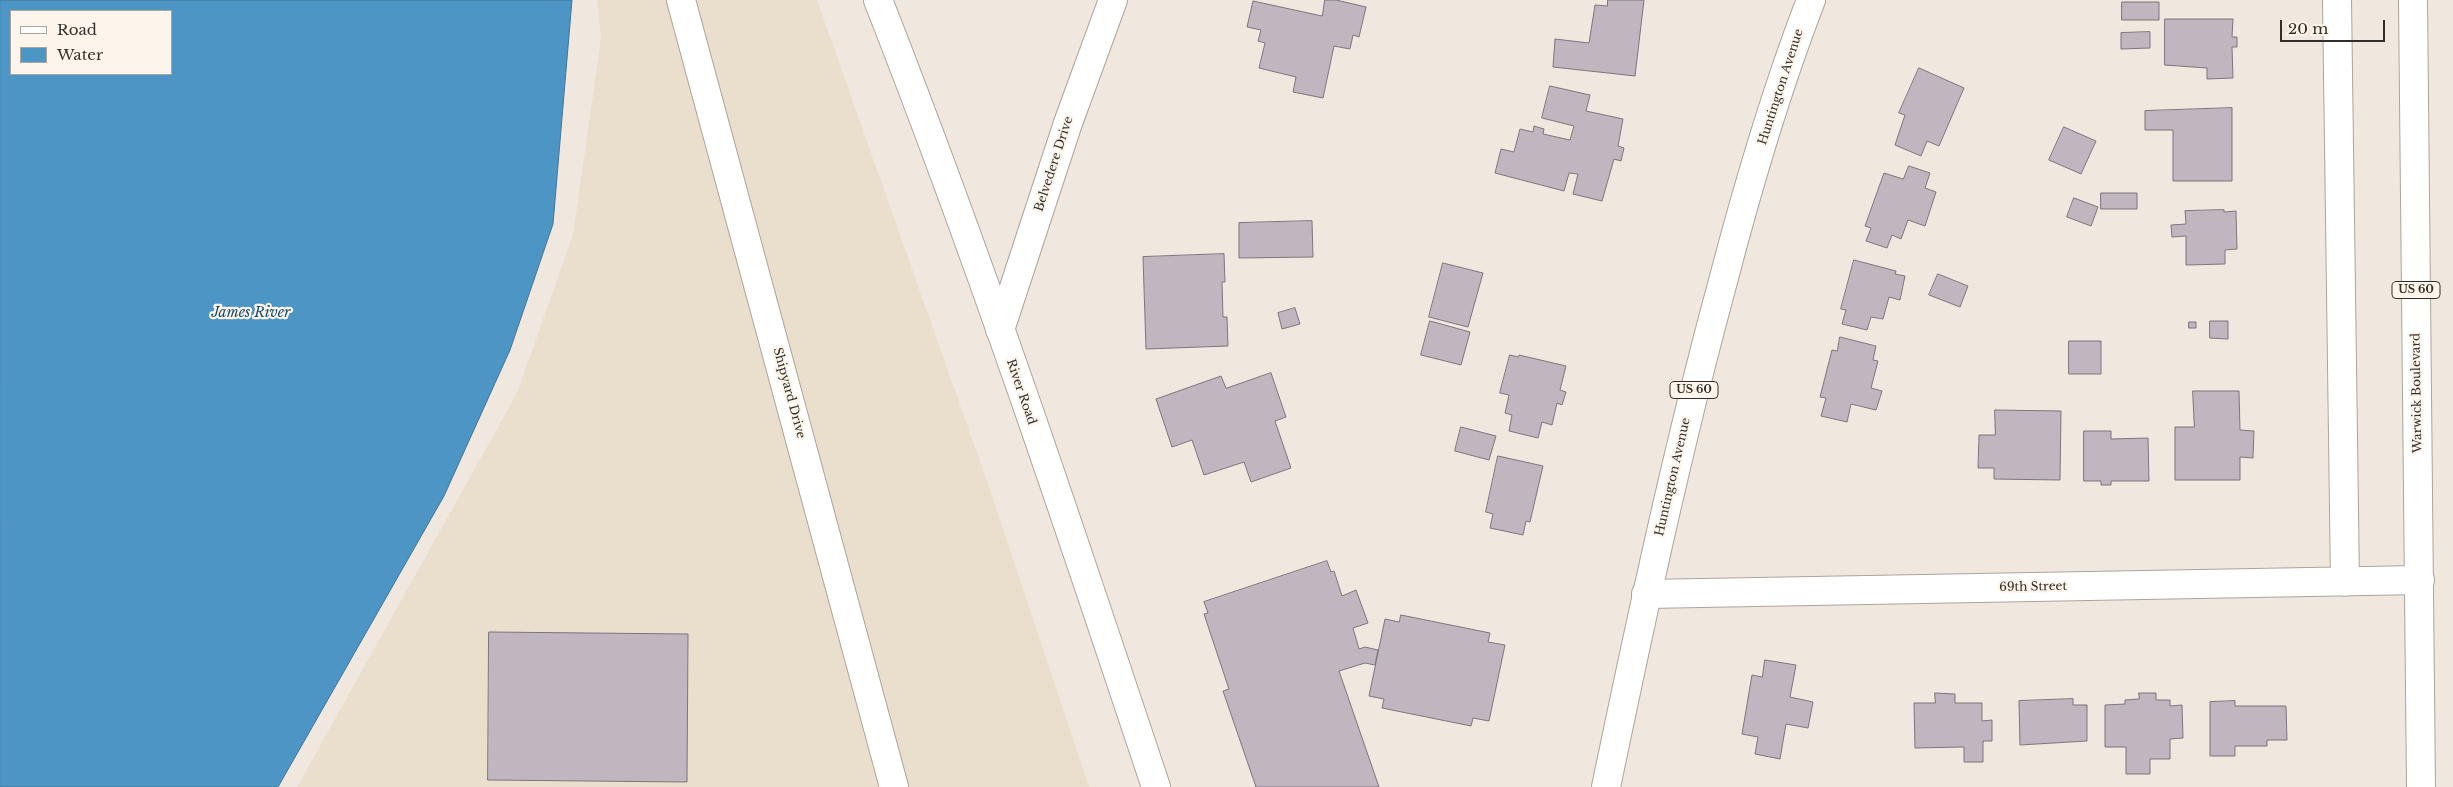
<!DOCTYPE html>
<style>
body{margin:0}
#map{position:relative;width:2453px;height:787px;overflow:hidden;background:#f0e8de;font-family:"Libre Baskerville",serif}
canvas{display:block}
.legend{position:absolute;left:10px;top:10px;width:162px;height:65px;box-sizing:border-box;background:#fdf5eb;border:1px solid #aba59e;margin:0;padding:6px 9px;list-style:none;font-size:15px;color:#312e2a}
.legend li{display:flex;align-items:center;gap:10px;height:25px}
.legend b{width:25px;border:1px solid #aba59e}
.scale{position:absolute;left:2280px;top:20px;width:105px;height:22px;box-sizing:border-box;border:2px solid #312e2a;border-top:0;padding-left:6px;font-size:15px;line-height:18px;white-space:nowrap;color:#312e2a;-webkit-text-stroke:4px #fdf5eb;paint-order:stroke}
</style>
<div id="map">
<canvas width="2453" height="787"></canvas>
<ul class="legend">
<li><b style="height:6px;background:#fff"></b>Road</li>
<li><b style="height:14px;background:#4c95c5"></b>Water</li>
</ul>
<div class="scale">20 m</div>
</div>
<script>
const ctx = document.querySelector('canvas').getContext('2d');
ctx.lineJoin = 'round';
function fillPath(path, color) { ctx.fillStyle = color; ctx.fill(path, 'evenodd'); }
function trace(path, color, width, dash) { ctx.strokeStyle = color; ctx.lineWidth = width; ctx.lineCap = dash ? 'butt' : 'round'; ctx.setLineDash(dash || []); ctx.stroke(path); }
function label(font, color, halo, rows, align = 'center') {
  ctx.font = font + ' "Libre Baskerville",serif'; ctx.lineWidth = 4.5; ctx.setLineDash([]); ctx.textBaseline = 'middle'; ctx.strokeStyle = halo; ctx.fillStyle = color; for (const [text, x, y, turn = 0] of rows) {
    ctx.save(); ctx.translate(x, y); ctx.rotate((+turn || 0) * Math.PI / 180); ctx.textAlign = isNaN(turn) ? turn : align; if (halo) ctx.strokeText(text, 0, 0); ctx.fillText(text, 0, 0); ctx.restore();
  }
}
const built = new Path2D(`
 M 597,0 L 817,0 L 987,481 L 1089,787 L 297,787 L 517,393 L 573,235 L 601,38 Z`);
const water = new Path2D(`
 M 0,0 L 572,0 L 553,224 L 510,350 L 444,496 L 278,787 L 0,787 ZM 11,11 L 171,11 L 171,74 L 11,74 Z`);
const building = new Path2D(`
 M 1325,0 L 1336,0 L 1366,7 L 1359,37 L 1353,35 L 1350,49 L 1334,46 L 1323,98 L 1293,92 L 1296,77 L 1259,68 L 1265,43 L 1258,41 L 1261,30 L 1247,27 L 1253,1 L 1322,16 Z
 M 1608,0 L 1644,0 L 1635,76 L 1553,67 L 1555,39 L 1589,43 L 1595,5 L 1607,6 Z
 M 2122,2 L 2159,2 L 2159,20 L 2122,20 Z
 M 2165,19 L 2233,19 L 2232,37 L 2237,37 L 2237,47 L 2232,47 L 2233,78 L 2207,79 L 2207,68 L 2165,65 Z
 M 2150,32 L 2150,48 L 2121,49 L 2121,33 Z
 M 1919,68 L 1964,88 L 1939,146 L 1927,141 L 1921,156 L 1895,145 L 1905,115 L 1899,113 Z
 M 1550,86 L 1590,95 L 1586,111 L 1623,119 L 1618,146 L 1624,148 L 1621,161 L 1614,159 L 1602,201 L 1573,194 L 1578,174 L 1569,173 L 1564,191 L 1495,173 L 1501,149 L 1514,152 L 1520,129 L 1533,132 L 1534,126 L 1544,129 L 1543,134 L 1570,140 L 1574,126 L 1542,118 Z
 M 2232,108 L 2232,181 L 2173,181 L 2173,130 L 2145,130 L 2145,111 Z
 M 2064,127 L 2096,141 L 2081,174 L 2049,160 Z
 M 1909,166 L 1930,173 L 1925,188 L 1936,192 L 1925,226 L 1908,220 L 1901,239 L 1892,235 L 1887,248 L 1866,241 L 1871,228 L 1865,226 L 1884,173 L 1903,179 Z
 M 2101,193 L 2137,193 L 2137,209 L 2101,209 Z
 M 2074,198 L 2098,207 L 2091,226 L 2067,217 Z
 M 2224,210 L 2224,212 L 2236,211 L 2237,249 L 2225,250 L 2225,264 L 2186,265 L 2186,236 L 2172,237 L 2171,225 L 2186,224 L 2185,211 Z
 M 1312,221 L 1313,257 L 1239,258 L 1239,223 Z
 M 1224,254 L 1225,282 L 1222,282 L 1223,317 L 1227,317 L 1228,346 L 1146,349 L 1143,257 Z
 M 1854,260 L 1896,271 L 1895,274 L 1905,276 L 1900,300 L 1889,297 L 1883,319 L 1871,317 L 1867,330 L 1842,324 L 1846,310 L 1841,309 Z
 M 1443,263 L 1483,273 L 1468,327 L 1429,317 Z
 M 1938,274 L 1968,286 L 1960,307 L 1929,295 Z
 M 1295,308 L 1300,324 L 1282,329 L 1278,313 Z
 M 1430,321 L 1470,332 L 1461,365 L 1421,355 Z
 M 2210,321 L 2228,321 L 2228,339 L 2210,338 Z
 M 2189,322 L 2196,322 L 2196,328 L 2189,328 Z
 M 1840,337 L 1876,346 L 1873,360 L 1878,361 L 1871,388 L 1882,391 L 1876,410 L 1851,404 L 1847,422 L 1821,416 L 1826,398 L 1820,397 L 1832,350 L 1837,351 Z
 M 2069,341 L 2101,341 L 2101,374 L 2069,374 Z
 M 1510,355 L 1518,357 L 1519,355 L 1566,366 L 1560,390 L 1566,392 L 1562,405 L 1557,403 L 1552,425 L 1542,422 L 1538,438 L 1509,431 L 1512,415 L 1505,413 L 1509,395 L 1500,393 Z
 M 1271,373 L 1286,417 L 1275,421 L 1291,468 L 1251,482 L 1244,462 L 1204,475 L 1192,440 L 1172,447 L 1156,399 L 1221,376 L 1226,388 Z
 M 2193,391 L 2239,391 L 2240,430 L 2254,431 L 2253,458 L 2240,457 L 2240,480 L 2175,480 L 2175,427 L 2194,427 Z
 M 1995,410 L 2061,411 L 2060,480 L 1994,479 L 1994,468 L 1978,468 L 1979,435 L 1995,435 Z
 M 1461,427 L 1496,436 L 1489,460 L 1455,451 Z
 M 2084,431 L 2111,431 L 2111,439 L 2148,438 L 2149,481 L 2111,481 L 2111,485 L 2101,485 L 2101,481 L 2084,481 Z
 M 1498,456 L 1543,466 L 1530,522 L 1526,521 L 1523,535 L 1490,528 L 1493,514 L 1486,512 Z
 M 1327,561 L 1331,572 L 1334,571 L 1342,596 L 1356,590 L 1368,623 L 1353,628 L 1359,649 L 1365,647 L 1378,650 L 1375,665 L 1365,663 L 1339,671 L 1379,787 L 1256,787 L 1223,691 L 1229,689 L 1204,614 L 1208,613 L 1204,602 Z
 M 1401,615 L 1490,633 L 1488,642 L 1505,645 L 1489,721 L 1473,718 L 1471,726 L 1382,708 L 1384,699 L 1369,696 L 1385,619 L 1399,622 Z
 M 489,632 L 688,634 L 687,782 L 488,780 Z
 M 1765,660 L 1796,665 L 1790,697 L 1813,702 L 1808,728 L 1786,724 L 1780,759 L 1755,754 L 1758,737 L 1742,734 L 1752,675 L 1762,677 Z
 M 1935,693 L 1955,694 L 1955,703 L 1982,703 L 1982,721 L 1992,720 L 1992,741 L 1983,741 L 1983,762 L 1964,762 L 1964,747 L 1915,748 L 1914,703 L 1935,703 Z
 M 2139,693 L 2156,693 L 2156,700 L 2170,700 L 2170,706 L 2182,705 L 2183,738 L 2170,739 L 2170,759 L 2150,759 L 2150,774 L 2126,774 L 2126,747 L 2105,747 L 2105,705 L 2125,704 L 2125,700 L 2139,699 Z
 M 2073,699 L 2073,705 L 2087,705 L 2087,741 L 2020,745 L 2019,701 Z
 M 2235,701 L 2235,706 L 2286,706 L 2287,740 L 2267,740 L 2267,746 L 2235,746 L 2235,756 L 2210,756 L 2210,702 Z`);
const minor = new Path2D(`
 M 681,0 L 894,787
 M 878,0 C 980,259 1068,523 1156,787
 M 2337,0 L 2345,582
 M 1000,330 L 1068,123 L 1113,0
 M 1646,594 L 2420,580`);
const major = new Path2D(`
 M 2413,0 L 2421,787
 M 1606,787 C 1641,619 1677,451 1722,285 C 1747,189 1775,93 1811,0`);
const shields = [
 [2416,290,48],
 [1694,390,48]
];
const shieldNames = [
 ["US 60",2416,290],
 ["US 60",1694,390]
];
const streetNames = [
 ["Huntington Avenue",1781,87,-72],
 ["Belvedere Drive",1054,164,-72],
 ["River Road",1021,392,71],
 ["Shipyard Drive",789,393,75],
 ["Warwick Boulevard",2417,393,-91],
 ["Huntington Avenue",1673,477,-77],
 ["69th Street",2033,587,-1]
];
const waterNames = [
 ["James River",251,313]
];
fillPath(built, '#eadecd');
fillPath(water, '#4c95c5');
trace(water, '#447696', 1);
fillPath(building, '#bfb6bf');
trace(building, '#7d757d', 1);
trace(minor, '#aca49b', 30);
trace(major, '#aca49b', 30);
trace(minor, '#fff', 28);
trace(major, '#fff', 28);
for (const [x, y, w] of shields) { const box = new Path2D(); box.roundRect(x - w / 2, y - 8.5, w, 17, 4); ctx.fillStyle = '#fdf5eb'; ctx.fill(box); trace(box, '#312e2a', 1); }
label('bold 11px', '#312e2a', null, shieldNames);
label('12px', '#312e2a', '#fdf5eb', streetNames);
label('italic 14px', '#164d6f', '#fdf5eb', waterNames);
</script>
